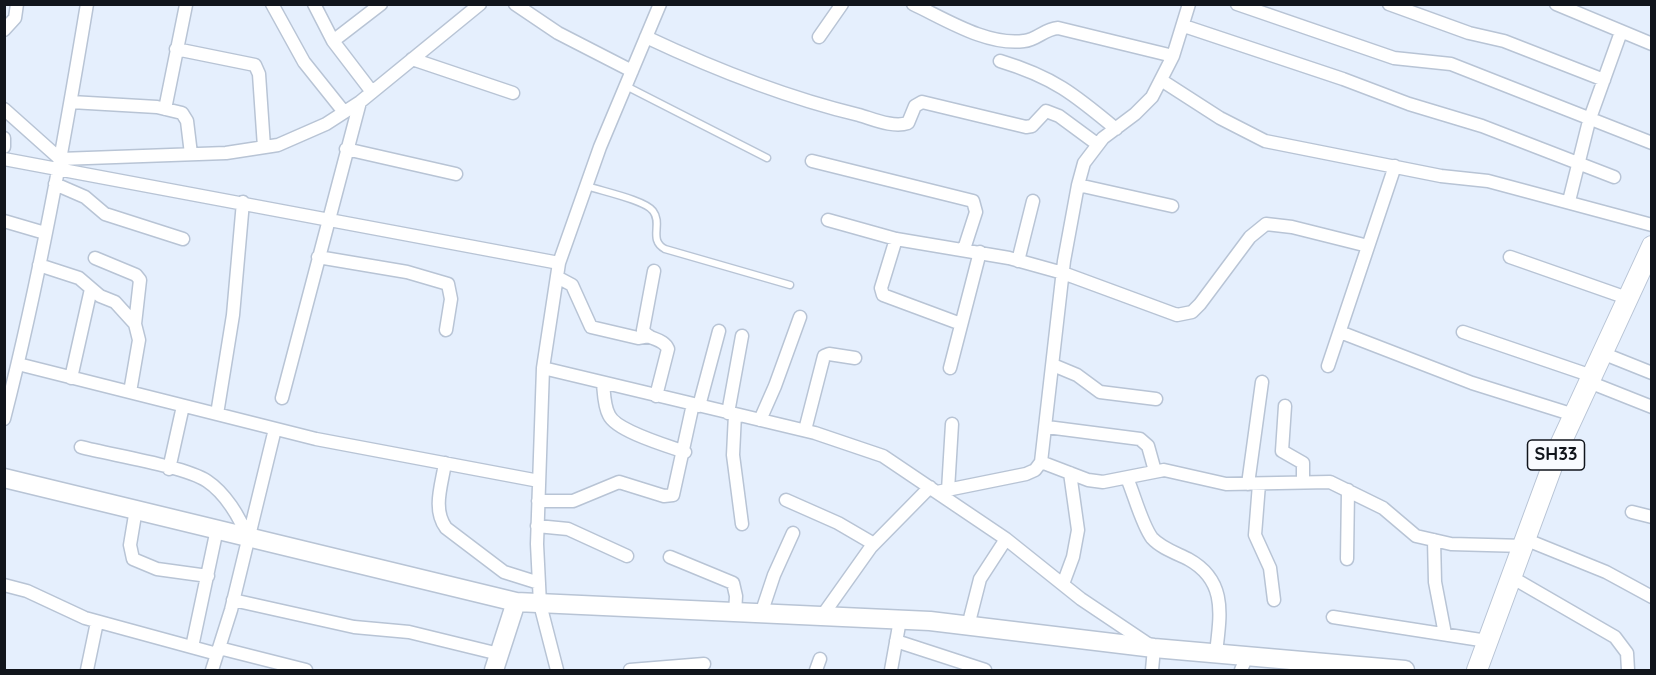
<!DOCTYPE html>
<style>
body{margin:0}
#map{position:relative;width:1656px;height:675px;overflow:hidden;background:#e5effd;font-family:Quicksand,sans-serif}
canvas{display:block}
.frame{position:absolute;inset:0;border:6px solid #11151c;pointer-events:none}
</style>
<div id="map">
<canvas width="1656" height="675"></canvas>
<div class="frame"></div>
</div>
<script>
const ctx = document.querySelector('canvas').getContext('2d');
ctx.lineJoin = 'round';
function trace(path, color, width, dash) { ctx.strokeStyle = color; ctx.lineWidth = width; ctx.lineCap = dash ? 'butt' : 'round'; ctx.setLineDash(dash || []); ctx.stroke(path); }
function label(font, color, halo, rows, align = 'center') {
  ctx.font = font + ' Quicksand,sans-serif'; ctx.lineWidth = 6; ctx.setLineDash([]); ctx.textBaseline = 'middle'; ctx.strokeStyle = halo; ctx.fillStyle = color; for (const [text, x, y, turn = 0] of rows) {
    ctx.save(); ctx.translate(x, y); ctx.rotate((+turn || 0) * Math.PI / 180); ctx.textAlign = isNaN(turn) ? turn : align; if (halo) ctx.strokeText(text, 0, 0); ctx.fillText(text, 0, 0); ctx.restore();
  }
}
const lane = new Path2D(`
 M 626,86 L 767,158
 M 587,186 C 601,191 645,200 653,211 C 663,224 648,240 665,249 L 790,285`);
const street = new Path2D(`
 M 272,4 L 304,62 L 344,112
 M 314,4 L 333,41 L 372,92
 M 515,4 L 558,33 L 632,71
 M 913,4 C 945,19 987,46 1024,41 C 1037,40 1044,29 1058,28 L 1173,56
 M 1237,4 L 1394,58 L 1451,64 L 1652,143
 M 1389,4 L 1469,33 L 1504,41 L 1604,80
 M 1556,4 L 1652,44
 M 1184,26 L 1343,79 L 1409,104 L 1482,126 L 1614,177
 M 4,30 L 15,18 L 17,4
 M 646,37 C 716,70 784,97 859,115 C 873,119 893,128 908,123 L 915,106 L 922,102 L 1026,127 L 1032,126 L 1046,111 L 1059,116 L 1097,144
 M 819,37 L 842,4
 M 333,41 L 381,4
 M 176,49 L 255,65 L 259,74 L 264,147
 M 412,59 L 513,93
 M 1000,61 C 1053,77 1074,94 1116,129
 M 1161,80 L 1220,118 L 1265,141 L 1441,176 L 1488,181 L 1652,225
 M 71,102 L 157,107 L 182,113 L 187,121 L 191,154
 M 4,109 L 60,159 L 226,153 L 278,145 L 326,124 L 360,102 L 480,4
 M 165,109 L 186,5
 M 4,138 L 4,147
 M 346,149 L 456,174
 M 4,159 L 559,263
 M 812,161 L 973,201 L 976,212 L 964,249
 M 55,184 L 85,197 L 105,214 L 183,239
 M 1078,185 L 1172,206
 M 1569,201 L 1589,121 L 1621,32
 M 828,220 L 896,239 L 1009,258 L 1063,273 L 1177,315 L 1192,312 L 1200,304 L 1250,237 L 1266,224 L 1292,227 L 1368,246
 M 4,221 L 45,233
 M 896,239 L 881,288 L 883,295 L 961,324
 M 318,257 L 407,272 L 448,284 L 451,299 L 446,330
 M 1510,257 L 1627,298
 M 95,258 L 136,275 L 140,280 L 135,324
 M 1018,261 L 1033,201
 M 39,265 L 79,278 L 100,296 L 115,302 L 135,324 L 139,340 L 130,392
 M 654,271 L 643,330 C 648,341 663,337 668,349 L 656,396
 M 557,277 L 572,285 L 591,327 L 638,338 L 649,336
 M 1340,332 L 1472,383 L 1574,415
 M 1463,332 L 1592,376
 M 1602,353 L 1652,373
 M 18,364 L 316,439 L 539,481
 M 1053,365 L 1077,375 L 1100,392 L 1156,399
 M 1328,366 L 1395,166
 M 543,368 L 815,433 L 883,456 L 1006,539 L 1081,599 L 1154,648 L 1152,670
 M 950,368 L 980,252
 M 71,378 L 91,289
 M 1589,382 L 1652,407
 M 603,383 C 604,393 604,406 609,415 C 616,431 668,446 685,452
 M 282,398 L 360,102
 M 699,406 L 719,331
 M 1285,406 L 1282,451 L 1303,463 L 1303,482
 M 728,413 L 742,336
 M 217,414 L 233,315 L 243,202
 M 735,414 L 733,455 L 742,524
 M 4,419 C 39,282 64,143 87,4
 M 760,420 L 775,386 L 800,317
 M 1047,427 L 1140,439 L 1148,446 L 1155,471
 M 805,430 L 824,356 L 829,354 L 855,358
 M 81,447 C 111,455 184,466 207,481 C 225,493 240,517 247,537
 M 1041,462 L 1088,480 L 1103,482 L 1164,470 L 1226,484 L 1330,482 L 1383,508 L 1416,536 L 1451,544 L 1524,546
 M 445,463 C 442,484 432,509 446,528 L 504,572 L 539,583
 M 169,469 L 183,406
 M 1127,478 C 1134,494 1142,525 1152,538 C 1161,548 1176,553 1188,559 C 1228,581 1220,616 1216,653
 M 1248,484 L 1262,382
 M 1259,484 L 1255,535 L 1270,568 L 1274,600
 M 948,490 L 952,424
 M 937,492 L 1026,474 L 1035,470 L 1041,462 L 1064,261 L 1078,185 L 1084,163 L 1103,138 L 1135,114 L 1152,97 L 1173,56 L 1189,4
 M 786,500 L 838,523 L 874,544
 M 538,501 L 573,501 L 619,482 L 664,496 L 673,495 L 693,404
 M 136,509 L 130,545 L 133,559 L 157,569 L 208,576
 M 1632,512 L 1652,517
 M 537,526 L 568,529 L 627,556
 M 1434,540 L 1435,582 L 1445,634
 M 1527,540 L 1606,572 L 1652,597
 M 670,557 L 733,583 L 736,596 L 735,613
 M 1347,559 L 1348,490
 M 1513,578 L 1615,637 L 1627,653 L 1628,670
 M 1063,584 L 1073,557 L 1078,530 L 1070,473
 M 4,585 L 27,591 L 85,618 L 217,654
 M 233,600 L 354,627 L 409,632 L 499,654
 M 761,614 L 774,575 L 793,533
 M 822,616 L 871,547 L 930,487
 M 1333,617 L 1487,641
 M 968,626 L 980,579 L 1006,539
 M 896,641 L 985,670
 M 192,647 L 217,529
 M 219,648 L 306,670
 M 87,670 L 97,622
 M 212,670 L 231,610 L 275,429
 M 557,670 L 540,604 L 537,544 L 543,368 L 559,263 L 600,147 L 660,4
 M 630,670 L 704,664
 M 816,670 L 820,659
 M 891,670 L 900,620
 M 1241,670 L 1247,656`);
const secondary = new Path2D(`
 M 4,478 L 516,602 L 930,621 L 1154,648 L 1405,670
 M 494,670 L 516,602`);
const primary = new Path2D(`
 M 1477,670 L 1560,445 L 1652,246`);
const shields = [
 [1556,455,57]
];
const shieldNames = [
 ["SH33",1556,455]
];
trace(lane, '#b8c4d5', 9);
trace(street, '#b8c4d5', 15);
trace(secondary, '#b8c4d5', 21);
trace(primary, '#b8c4d5', 22);
trace(lane, '#fff', 6);
trace(street, '#fff', 12);
trace(secondary, '#fff', 18);
trace(primary, '#fff', 20);
for (const [x, y, w] of shields) { const box = new Path2D(); box.roundRect(x - w / 2, y - 15, w, 30, 4.5); ctx.fillStyle = '#f9fbff'; ctx.fill(box); trace(box, '#11151c', 1.5); }
label('bold 18px', '#11151c', null, shieldNames);
</script>
